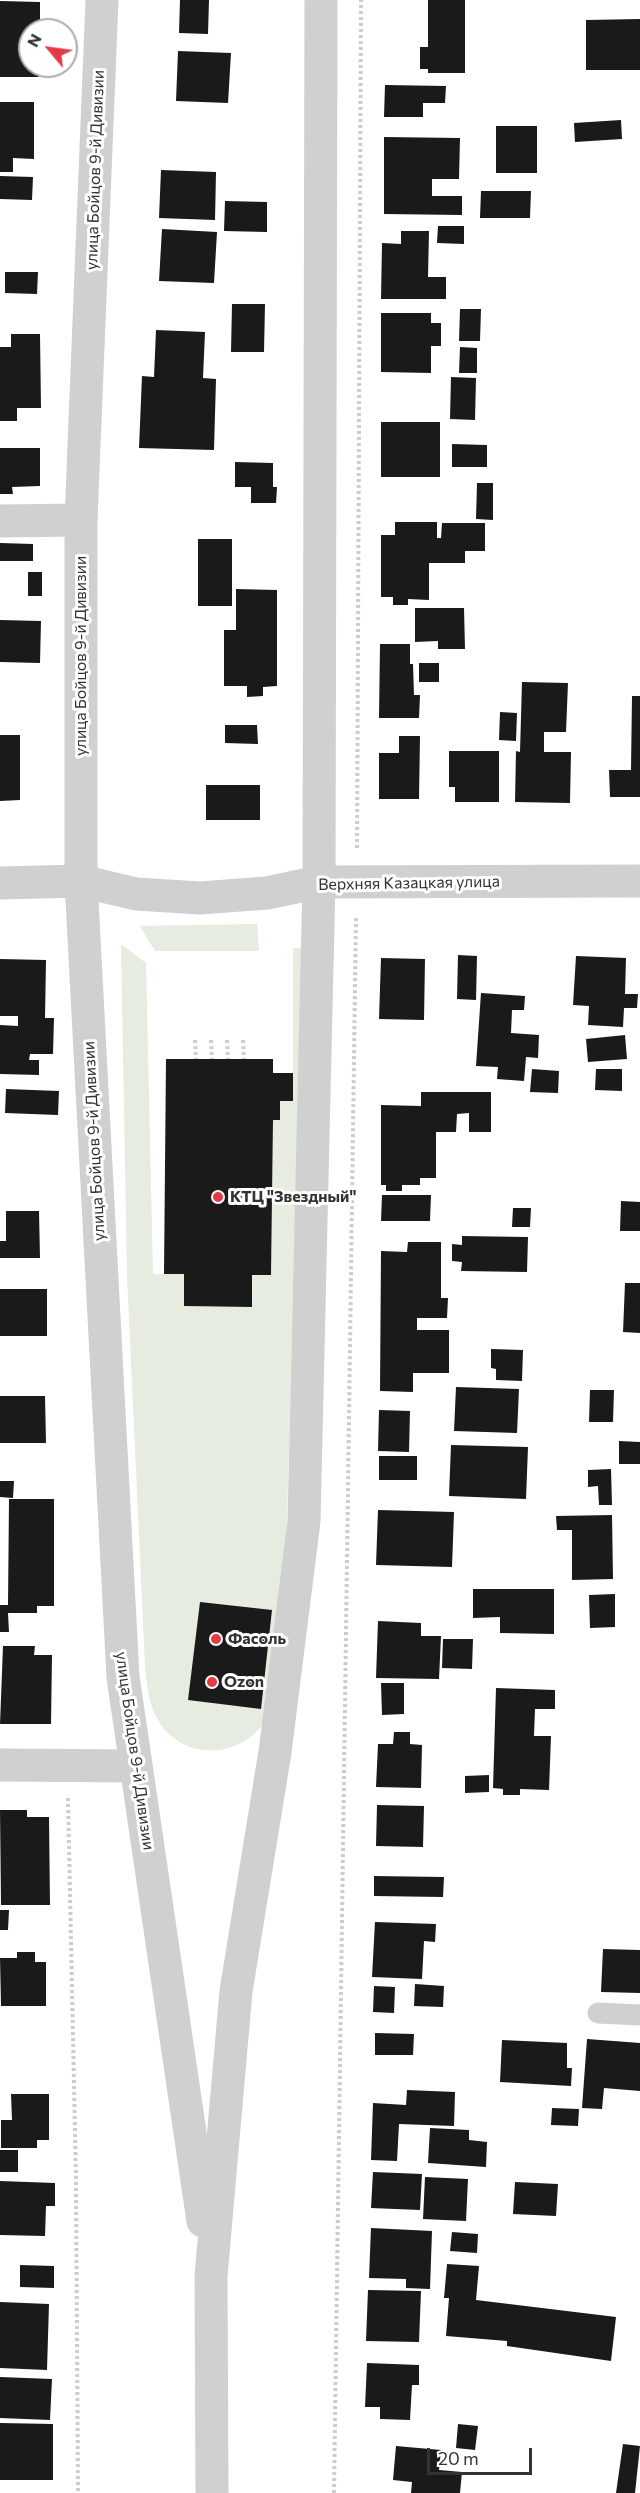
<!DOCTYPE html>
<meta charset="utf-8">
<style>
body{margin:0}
#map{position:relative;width:640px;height:2493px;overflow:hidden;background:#fff;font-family:Commissioner,sans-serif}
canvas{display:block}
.north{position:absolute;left:18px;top:18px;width:60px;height:60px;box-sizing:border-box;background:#fff;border:2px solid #adadad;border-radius:50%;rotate:299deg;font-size:16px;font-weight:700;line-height:24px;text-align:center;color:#333}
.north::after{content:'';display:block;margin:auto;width:21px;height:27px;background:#e63946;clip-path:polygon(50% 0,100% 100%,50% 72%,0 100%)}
.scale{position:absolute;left:427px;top:2448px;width:105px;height:27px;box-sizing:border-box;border:3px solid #333;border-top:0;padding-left:8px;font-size:18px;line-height:21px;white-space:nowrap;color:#333;-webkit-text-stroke:4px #fff;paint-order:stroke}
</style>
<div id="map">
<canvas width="640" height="2493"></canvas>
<div class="north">N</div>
<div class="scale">20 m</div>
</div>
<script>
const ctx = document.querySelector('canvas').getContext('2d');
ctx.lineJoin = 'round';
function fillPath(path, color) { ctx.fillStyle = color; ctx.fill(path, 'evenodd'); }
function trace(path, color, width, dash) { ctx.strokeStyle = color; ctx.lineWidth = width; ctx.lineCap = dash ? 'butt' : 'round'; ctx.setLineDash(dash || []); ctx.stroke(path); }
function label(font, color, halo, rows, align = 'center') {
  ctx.font = font + ' Commissioner,sans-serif'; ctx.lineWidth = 6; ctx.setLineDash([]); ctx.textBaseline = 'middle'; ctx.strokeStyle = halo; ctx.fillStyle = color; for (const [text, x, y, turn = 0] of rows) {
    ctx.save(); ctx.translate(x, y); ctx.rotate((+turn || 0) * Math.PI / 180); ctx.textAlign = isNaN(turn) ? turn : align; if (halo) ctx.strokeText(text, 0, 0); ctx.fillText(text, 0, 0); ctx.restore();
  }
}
const green = new Path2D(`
 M 257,924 L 259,951 L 155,951 L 140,926 Z
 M 121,944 L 146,963 L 153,1274 L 184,1274 L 185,1306 L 252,1307 L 252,1275 L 271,1275 L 273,1120 L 280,1120 L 280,1101 L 293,1100 L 293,948 L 302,948 L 287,1520 L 273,1702 C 270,1709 268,1717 264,1723 C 237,1760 181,1760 158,1720 C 148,1703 147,1684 145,1666 L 127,1275 Z`);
const building = new Path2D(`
 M 180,0 L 209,0 L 208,34 L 179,33 Z
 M 428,0 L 465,0 L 465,73 L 428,73 L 428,69 L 420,69 L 420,47 L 428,47 Z
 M 0,1 L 40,2 L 40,30 L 30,30 L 30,66 L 39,66 L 39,77 L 0,77 Z
 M 640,19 L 640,70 L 586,70 L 586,20 Z
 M 178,51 L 231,53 L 228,103 L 176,101 Z
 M 385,85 L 446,86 L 445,103 L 423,103 L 423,117 L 384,117 Z
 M 0,102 L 34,102 L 34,159 L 13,158 L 13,172 L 0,172 Z
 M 621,120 L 622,139 L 575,142 L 574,123 Z
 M 496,126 L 537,126 L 537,173 L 496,173 Z
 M 384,137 L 460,138 L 459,179 L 432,179 L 432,196 L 462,196 L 462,215 L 384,214 Z
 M 161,170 L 216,172 L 215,220 L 159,218 Z
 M 0,176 L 33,177 L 32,200 L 0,199 Z
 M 481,191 L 531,191 L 530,218 L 480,218 Z
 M 225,201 L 267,202 L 267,232 L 224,231 Z
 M 438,226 L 464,226 L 464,244 L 437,243 Z
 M 162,229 L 217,232 L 214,283 L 159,281 Z
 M 401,231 L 429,231 L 428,277 L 446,277 L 446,299 L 381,299 L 382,243 L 401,244 Z
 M 5,272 L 38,272 L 37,294 L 5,293 Z
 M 232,304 L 265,304 L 264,352 L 231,352 Z
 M 460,309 L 481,309 L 480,341 L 459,341 Z
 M 381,313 L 431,313 L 431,323 L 441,323 L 441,346 L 431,346 L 431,373 L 381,372 Z
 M 156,330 L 205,332 L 203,378 L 216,379 L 214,450 L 139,448 L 142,376 L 154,377 Z
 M 11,334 L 40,334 L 41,408 L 17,408 L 17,421 L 0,421 L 0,347 L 11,347 Z
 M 460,347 L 477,348 L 477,373 L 459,373 Z
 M 451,377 L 476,378 L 475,420 L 450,419 Z
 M 381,422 L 440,422 L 440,477 L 381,477 Z
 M 452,444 L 487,445 L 487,467 L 452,467 Z
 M 0,448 L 40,448 L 40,486 L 12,487 L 13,494 L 0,494 Z
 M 235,462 L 273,463 L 273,487 L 277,487 L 276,503 L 251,503 L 251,487 L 235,487 Z
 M 477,483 L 493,483 L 493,520 L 476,519 Z
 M 395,522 L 437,522 L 437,538 L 441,538 L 442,523 L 485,523 L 485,551 L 465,551 L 465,563 L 429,563 L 429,600 L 408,599 L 408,605 L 393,605 L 393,597 L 381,597 L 381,535 L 395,535 Z
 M 198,539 L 232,539 L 232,606 L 198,606 Z
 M 0,543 L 33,544 L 33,561 L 0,561 Z
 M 28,572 L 42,572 L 42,596 L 28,596 Z
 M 236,589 L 277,590 L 277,686 L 263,687 L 263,696 L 247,697 L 247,686 L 224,686 L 224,630 L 236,630 Z
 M 415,608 L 464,608 L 465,649 L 438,649 L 438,641 L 415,642 Z
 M 0,620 L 41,621 L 40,663 L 0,662 Z
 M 380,644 L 410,644 L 410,664 L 413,664 L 414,695 L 420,695 L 419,718 L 379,718 Z
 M 419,663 L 439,663 L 439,682 L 419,682 Z
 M 522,682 L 568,683 L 566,732 L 544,732 L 544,752 L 571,752 L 570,803 L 515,802 L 516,751 L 520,752 Z
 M 632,696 L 640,696 L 640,797 L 610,797 L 609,770 L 631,770 Z
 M 500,712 L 517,713 L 516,741 L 499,740 Z
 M 225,725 L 257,725 L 258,744 L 225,743 Z
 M 0,735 L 20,735 L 20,800 L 0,801 Z
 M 399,736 L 420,736 L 419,799 L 379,799 L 379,753 L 399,753 Z
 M 449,751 L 499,751 L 499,802 L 455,802 L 455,787 L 449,787 Z
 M 206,785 L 260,785 L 260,820 L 206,820 Z
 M 458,955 L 477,956 L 476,1000 L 457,999 Z
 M 576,956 L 626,958 L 625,994 L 638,994 L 637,1008 L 624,1008 L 623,1027 L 588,1025 L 589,1006 L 573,1005 Z
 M 381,958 L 425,959 L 424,1020 L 379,1019 Z
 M 0,959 L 46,960 L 45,1018 L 54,1018 L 53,1054 L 30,1054 L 29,1060 L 39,1060 L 39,1075 L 0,1074 L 0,1025 L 18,1026 L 18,1016 L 0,1016 Z
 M 481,993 L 525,996 L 524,1010 L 512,1010 L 511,1033 L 539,1035 L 538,1058 L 526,1057 L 524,1081 L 497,1079 L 498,1067 L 476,1066 Z
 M 625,1035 L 627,1059 L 588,1062 L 586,1039 Z
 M 166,1059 L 273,1059 L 273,1073 L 293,1073 L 293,1101 L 280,1101 L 280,1120 L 273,1120 L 271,1275 L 252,1275 L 252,1307 L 184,1306 L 184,1274 L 164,1274 Z
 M 532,1069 L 559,1071 L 558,1093 L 530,1092 Z
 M 596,1069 L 622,1069 L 622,1091 L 595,1090 Z
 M 6,1089 L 59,1091 L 58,1115 L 5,1113 Z
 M 421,1092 L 491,1092 L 491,1132 L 469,1132 L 469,1113 L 457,1114 L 456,1132 L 436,1132 L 436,1178 L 420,1178 L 420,1185 L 402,1185 L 402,1191 L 386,1191 L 386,1185 L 381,1185 L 381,1105 L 421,1106 Z
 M 382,1195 L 431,1195 L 430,1221 L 381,1221 Z
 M 621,1201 L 640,1202 L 640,1231 L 620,1231 Z
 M 513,1208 L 531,1208 L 530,1227 L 512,1227 Z
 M 6,1211 L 39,1211 L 40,1258 L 0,1258 L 0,1241 L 6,1241 Z
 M 462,1236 L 528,1237 L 527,1272 L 461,1271 L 462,1262 L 452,1261 L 452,1244 L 462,1245 Z
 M 408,1242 L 441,1242 L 441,1298 L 448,1298 L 447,1318 L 417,1318 L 417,1330 L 449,1330 L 449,1373 L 413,1373 L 413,1392 L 380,1391 L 381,1251 L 407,1252 Z
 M 625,1283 L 640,1283 L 640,1333 L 623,1332 Z
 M 0,1289 L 47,1289 L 47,1336 L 0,1336 Z
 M 491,1349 L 523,1350 L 522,1381 L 496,1380 L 496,1369 L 491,1368 Z
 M 456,1387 L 519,1389 L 517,1433 L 454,1431 Z
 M 590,1390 L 614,1390 L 613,1422 L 589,1422 Z
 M 0,1396 L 45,1396 L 46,1443 L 0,1443 Z
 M 379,1410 L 410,1411 L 409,1452 L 378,1451 Z
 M 619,1441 L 640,1442 L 640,1464 L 619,1464 Z
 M 451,1445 L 528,1447 L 526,1499 L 449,1496 Z
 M 379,1456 L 417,1456 L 417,1480 L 379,1480 Z
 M 611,1469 L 612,1505 L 599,1505 L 598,1486 L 588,1487 L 588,1470 Z
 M 0,1481 L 14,1481 L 13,1498 L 0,1497 Z
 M 9,1499 L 54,1499 L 54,1606 L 37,1606 L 37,1613 L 8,1613 L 9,1632 L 0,1632 L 0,1605 L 8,1605 Z
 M 378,1510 L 454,1512 L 452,1567 L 376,1565 Z
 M 612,1515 L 613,1579 L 572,1580 L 572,1530 L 557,1530 L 556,1516 Z
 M 473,1589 L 554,1589 L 554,1634 L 500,1633 L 500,1617 L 473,1618 Z
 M 615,1594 L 615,1627 L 590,1628 L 589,1595 Z
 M 200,1602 L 272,1610 L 261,1709 L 188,1700 Z
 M 378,1621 L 421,1623 L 421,1636 L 441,1636 L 439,1679 L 376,1678 Z
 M 443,1639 L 473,1639 L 472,1669 L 442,1668 Z
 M 3,1646 L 35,1646 L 34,1655 L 52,1655 L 51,1724 L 0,1724 Z
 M 381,1683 L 404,1683 L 404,1714 L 382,1715 Z
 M 496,1688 L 555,1690 L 555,1709 L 535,1709 L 534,1736 L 551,1736 L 549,1790 L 520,1789 L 520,1795 L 503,1795 L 503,1789 L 493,1788 Z
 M 394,1732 L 410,1732 L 410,1744 L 422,1745 L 421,1788 L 376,1787 L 378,1744 L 393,1744 Z
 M 489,1775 L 489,1792 L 465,1793 L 465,1776 Z
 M 377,1805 L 424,1806 L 423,1847 L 376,1846 Z
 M 0,1810 L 27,1810 L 27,1817 L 49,1817 L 50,1905 L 1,1905 Z
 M 374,1876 L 444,1877 L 443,1897 L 374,1896 Z
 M 0,1910 L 9,1910 L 8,1930 L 0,1930 Z
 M 375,1922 L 436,1924 L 435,1942 L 424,1941 L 422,1979 L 372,1977 Z
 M 603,1949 L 640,1950 L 640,1993 L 601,1992 Z
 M 17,1952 L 35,1952 L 35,1962 L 46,1962 L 46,2006 L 1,2006 L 0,1958 L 17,1958 Z
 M 415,1984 L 444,1986 L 443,2007 L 414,2006 Z
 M 374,1986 L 395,1987 L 394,2013 L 373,2012 Z
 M 375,2033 L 414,2034 L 413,2055 L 375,2055 Z
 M 587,2039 L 640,2043 L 640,2091 L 604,2088 L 602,2109 L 582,2108 Z
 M 502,2040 L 567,2043 L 567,2068 L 572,2068 L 571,2086 L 500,2082 Z
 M 407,2090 L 455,2092 L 454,2126 L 399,2124 L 397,2161 L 371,2160 L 373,2103 L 406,2105 Z
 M 11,2094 L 49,2094 L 49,2140 L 37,2140 L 37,2148 L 1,2148 L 1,2120 L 12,2120 Z
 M 552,2108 L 579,2109 L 578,2126 L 551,2125 Z
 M 430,2128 L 469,2130 L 469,2140 L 487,2142 L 486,2167 L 428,2163 Z
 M 0,2150 L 18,2150 L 18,2172 L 0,2172 Z
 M 373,2172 L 422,2174 L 420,2210 L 371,2208 Z
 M 425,2177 L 468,2179 L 466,2221 L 423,2219 Z
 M 0,2181 L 55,2183 L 55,2206 L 46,2206 L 45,2236 L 0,2235 Z
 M 515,2182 L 558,2184 L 556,2216 L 513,2214 Z
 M 371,2228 L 432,2231 L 430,2289 L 406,2288 L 406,2279 L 369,2278 Z
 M 452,2232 L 478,2234 L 477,2253 L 450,2251 Z
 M 447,2264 L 479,2266 L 476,2300 L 616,2317 L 611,2361 L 507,2346 L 507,2341 L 446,2336 L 449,2298 L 444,2298 Z
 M 20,2265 L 54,2266 L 54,2288 L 20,2287 Z
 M 368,2290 L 421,2291 L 419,2342 L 366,2341 Z
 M 0,2302 L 49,2304 L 47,2370 L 0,2368 Z
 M 367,2363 L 419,2365 L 419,2385 L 412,2385 L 410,2420 L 380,2419 L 380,2407 L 365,2407 Z
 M 0,2377 L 52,2379 L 50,2420 L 0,2418 Z
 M 0,2423 L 53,2424 L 53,2480 L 0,2480 Z
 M 458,2424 L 478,2426 L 475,2450 L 456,2448 Z
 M 623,2444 L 640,2446 L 635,2493 L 616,2493 Z
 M 396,2446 L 441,2450 L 439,2470 L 462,2472 L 460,2493 L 411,2493 L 412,2482 L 393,2480 Z`);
const path = new Path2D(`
 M 357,848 L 361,0
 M 195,1040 L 196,1059
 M 211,1040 L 212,1059
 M 227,1040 L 228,1059
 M 243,1040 L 244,1059
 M 68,1798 L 76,2179 L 78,2493
 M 334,2493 L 356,916`);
const service = new Path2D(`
 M 598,2013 L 640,2015`);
const minor = new Path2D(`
 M 0,521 L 81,520
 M 319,882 L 640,881
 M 0,1765 L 136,1766`);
const tertiary = new Path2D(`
 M 102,0 L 81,520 L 81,881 L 123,1677 L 203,2221
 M 0,883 L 81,881 L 136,894 L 200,898 L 267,893 L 319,882
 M 212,2493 L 211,2276 L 236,1991 L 275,1752 L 304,1521 L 319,882 L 321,0`);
const markers = [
 [218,1197,6,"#e63946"],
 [216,1639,6,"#e63946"],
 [212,1682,6,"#e63946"]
];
const streetNames = [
 ["улица Бойцов 9-й Дивизии",95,170,-88],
 ["улица Бойцов 9-й Дивизии",81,656,-90],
 ["Верхняя Казацкая улица",409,883,-1],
 ["улица Бойцов 9-й Дивизии",94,1141,-93],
 ["улица Бойцов 9-й Дивизии",135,1751,82]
];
const poiNames = [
 ["КТЦ \"Звездный\"",230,1197],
 ["Фасоль",228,1639],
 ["Ozon",224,1682]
];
fillPath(green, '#e6ecdf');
fillPath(building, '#1a1a1a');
trace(path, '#cdcdcd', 4, [3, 3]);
trace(service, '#d0d0d0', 21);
trace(minor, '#d0d0d0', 33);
trace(tertiary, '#d0d0d0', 33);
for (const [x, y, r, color] of markers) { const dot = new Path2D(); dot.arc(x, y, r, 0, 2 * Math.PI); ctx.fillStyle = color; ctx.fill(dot); trace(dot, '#fff', 2); }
label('16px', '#333', '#fff', streetNames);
label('bold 16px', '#333', '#fff', poiNames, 'left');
</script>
